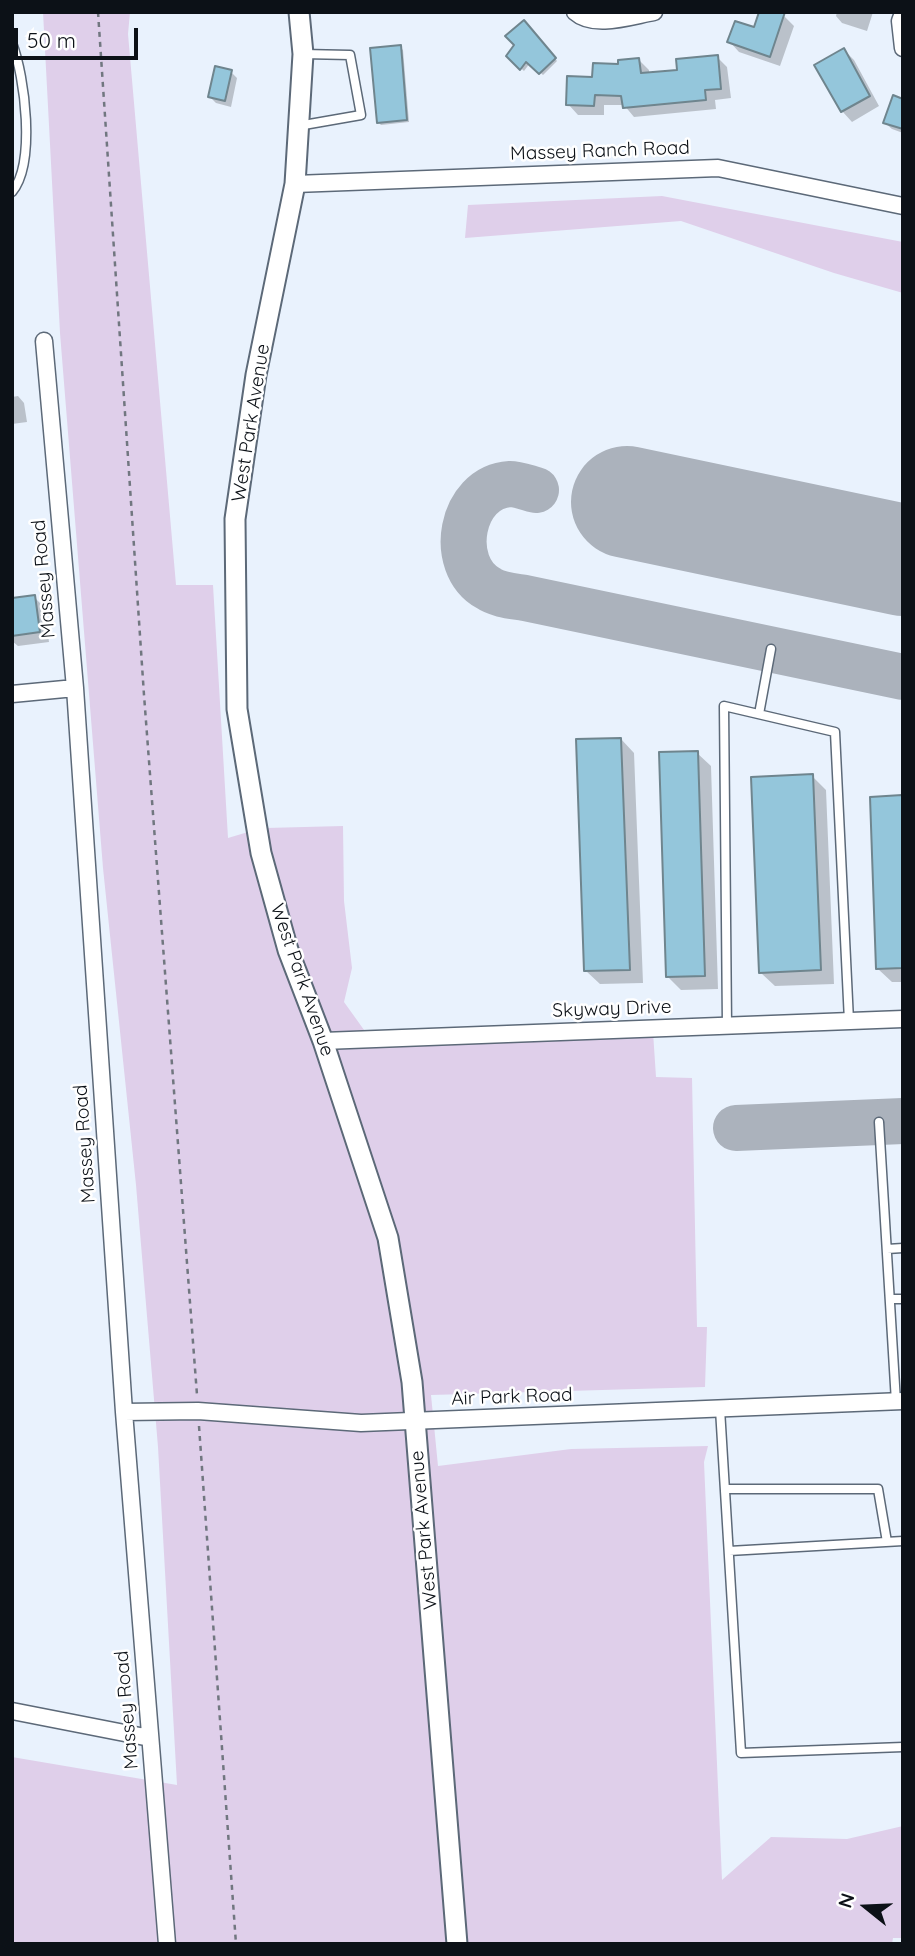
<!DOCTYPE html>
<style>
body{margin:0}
#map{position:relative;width:915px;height:1956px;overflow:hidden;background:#e9f2fd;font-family:Quicksand,sans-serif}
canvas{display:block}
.frame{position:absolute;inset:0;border:14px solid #0c1117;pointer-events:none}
.north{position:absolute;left:831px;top:1872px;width:70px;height:70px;-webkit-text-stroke:5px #fff;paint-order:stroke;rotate:288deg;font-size:19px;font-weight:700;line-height:28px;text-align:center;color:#0c1117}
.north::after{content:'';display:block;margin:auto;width:24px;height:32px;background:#0c1117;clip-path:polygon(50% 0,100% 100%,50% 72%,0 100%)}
.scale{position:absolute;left:14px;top:28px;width:124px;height:32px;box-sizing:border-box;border:4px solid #0c1117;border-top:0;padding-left:9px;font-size:21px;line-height:24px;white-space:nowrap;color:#0c1117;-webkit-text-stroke:5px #fff;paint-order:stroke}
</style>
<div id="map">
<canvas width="915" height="1956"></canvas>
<div class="frame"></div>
<div class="north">N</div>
<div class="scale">50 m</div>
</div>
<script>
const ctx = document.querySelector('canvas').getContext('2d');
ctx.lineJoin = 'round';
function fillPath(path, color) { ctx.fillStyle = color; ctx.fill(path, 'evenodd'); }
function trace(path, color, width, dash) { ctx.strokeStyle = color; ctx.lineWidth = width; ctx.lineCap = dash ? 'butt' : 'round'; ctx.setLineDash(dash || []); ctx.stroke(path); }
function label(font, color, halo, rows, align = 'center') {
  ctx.font = font + ' Quicksand,sans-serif'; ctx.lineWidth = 5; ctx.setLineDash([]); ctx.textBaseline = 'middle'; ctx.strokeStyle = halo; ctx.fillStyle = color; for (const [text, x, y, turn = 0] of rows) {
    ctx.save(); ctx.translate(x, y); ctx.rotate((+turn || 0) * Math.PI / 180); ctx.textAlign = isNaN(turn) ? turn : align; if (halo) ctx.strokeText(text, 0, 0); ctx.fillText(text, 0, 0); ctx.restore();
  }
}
const green = new Path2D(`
 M 43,12 L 130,12 L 128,34 L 176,585 L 213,585 L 228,838 L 248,832 L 314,1043 L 379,1239 L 403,1383 L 448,1944 L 12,1944 L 12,1757 L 177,1785 L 158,1447 L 136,1185 L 103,868 L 60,333 Z
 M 662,196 L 903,242 L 903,293 L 834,273 L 681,221 L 465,238 L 468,205 Z
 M 343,826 L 344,901 L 352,968 L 344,1002 L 377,1048 L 653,1032 L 656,1077 L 692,1078 L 697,1327 L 707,1327 L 705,1387 L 431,1395 L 438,1466 L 571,1449 L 708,1446 L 704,1462 L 722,1880 L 771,1837 L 847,1839 L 903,1826 L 903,1938 L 893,1938 L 892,1944 L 467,1944 L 422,1382 L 397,1236 L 332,1039 L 297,948 L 271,852 L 266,828 Z`);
const shadow = new Path2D(`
 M 837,12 L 873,12 L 867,31 L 842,23 L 836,16 Z
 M 784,16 L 794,26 L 780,66 L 739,52 L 729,41 Z
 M 524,22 L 557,61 L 543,75 L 530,63 L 524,71 L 508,56 L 516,45 Z
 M 400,47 L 403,50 L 409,122 L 381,125 L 378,122 Z
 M 844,50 L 854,60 L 879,106 L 852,122 L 842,111 L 817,65 Z
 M 717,57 L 727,67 L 731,98 L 715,100 L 716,109 L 634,117 L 624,105 L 604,105 L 604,115 L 578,115 L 568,104 L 594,79 L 620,65 L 639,60 L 649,70 L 649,74 L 679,71 Z
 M 231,72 L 237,78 L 231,107 L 216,103 L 210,97 Z
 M 903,100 L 903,133 L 892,129 L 885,123 Z
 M 18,396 L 24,403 L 27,422 L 12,424 L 12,397 Z
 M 34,597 L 44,607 L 49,642 L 18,646 L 12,641 L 12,600 Z
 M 621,739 L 634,753 L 643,983 L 600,984 L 586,971 Z
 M 697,753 L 711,766 L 718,989 L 681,990 L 667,976 Z
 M 812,776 L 826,790 L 834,984 L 775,986 L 761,973 Z
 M 902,797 L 903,982 L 892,982 L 878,969 Z`);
const taxiway = new Path2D(`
 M 536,490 C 528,488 518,484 510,484 C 460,487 447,565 488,588 C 498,595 513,596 525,598 L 903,677
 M 736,1128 L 903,1121`);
const runway = new Path2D(`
 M 627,502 L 903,560`);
const building = new Path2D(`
 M 759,12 L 785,12 L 770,57 L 727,42 L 735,21 L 754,27 Z
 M 524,20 L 556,58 L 539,74 L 526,62 L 520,70 L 506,56 L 514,45 L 505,36 Z
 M 401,45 L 407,120 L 377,123 L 370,48 Z
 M 844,48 L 870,96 L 841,112 L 814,65 Z
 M 718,55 L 721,89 L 705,90 L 706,100 L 623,108 L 621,96 L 595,95 L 594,106 L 566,105 L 567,76 L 592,77 L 593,63 L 618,64 L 618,60 L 639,58 L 641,73 L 677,70 L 676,59 Z
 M 215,66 L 232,70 L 225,101 L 208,97 Z
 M 893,95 L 903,99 L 903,129 L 883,123 Z
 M 35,595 L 40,632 L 12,636 L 12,598 Z
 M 621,738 L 630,970 L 584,971 L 576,739 Z
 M 698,751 L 705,976 L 666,977 L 659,752 Z
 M 813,774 L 821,970 L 759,973 L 751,777 Z
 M 902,795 L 903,968 L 876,969 L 870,797 Z`);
const path = new Path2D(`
 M 98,12 L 144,695 L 197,1395
 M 199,1426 L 236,1944`);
const service = new Path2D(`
 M 12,43 C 25,77 36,163 12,192
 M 298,126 L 361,115 L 350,55 L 303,54
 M 759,714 L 771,649
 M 727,1026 L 724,706 L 835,732 L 849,1021
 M 879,1122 L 896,1402
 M 887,1249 L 903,1248
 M 890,1299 L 903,1299
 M 720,1409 L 741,1753 L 903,1747
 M 725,1489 L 878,1489 L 887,1542
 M 729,1551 L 903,1541`);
const minor = new Path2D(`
 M 575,12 C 594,29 631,16 654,12
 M 903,13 L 900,21 L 903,48
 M 295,184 L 718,168 L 903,206
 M 44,341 L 75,688 L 124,1412 L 167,1944
 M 12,694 L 75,688
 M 323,1041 L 903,1019
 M 124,1412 L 198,1411 L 361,1423 L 903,1401
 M 12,1711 L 150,1738`);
const tertiary = new Path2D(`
 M 299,12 L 303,54 L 295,184 L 256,375 L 235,519 L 237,709 L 261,853 L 288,950 L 323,1041 L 388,1238 L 412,1382 L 457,1944`);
const streetNames = [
 ["Massey Ranch Road",600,151,-2],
 ["West Park Avenue",251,423,-81],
 ["Massey Road",44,579,-95],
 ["West Park Avenue",302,980,71],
 ["Skyway Drive",612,1009,-2],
 ["Massey Road",85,1144,-94],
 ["Air Park Road",512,1397,-2],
 ["West Park Avenue",424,1530,-95],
 ["Massey Road",127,1710,-95]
];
fillPath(green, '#dfcfea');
fillPath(shadow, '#0003');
trace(taxiway, '#abb2bc', 46);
trace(runway, '#abb2bc', 112);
fillPath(building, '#94c6db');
trace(building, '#6f858e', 2);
trace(service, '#5c6978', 11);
trace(minor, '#5c6978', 19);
trace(tertiary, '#5c6978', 23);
trace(path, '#717780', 2.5, [5, 5]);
trace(service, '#fff', 8);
trace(minor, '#fff', 16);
trace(tertiary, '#fff', 19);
label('19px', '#0c1117', '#fff', streetNames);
</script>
